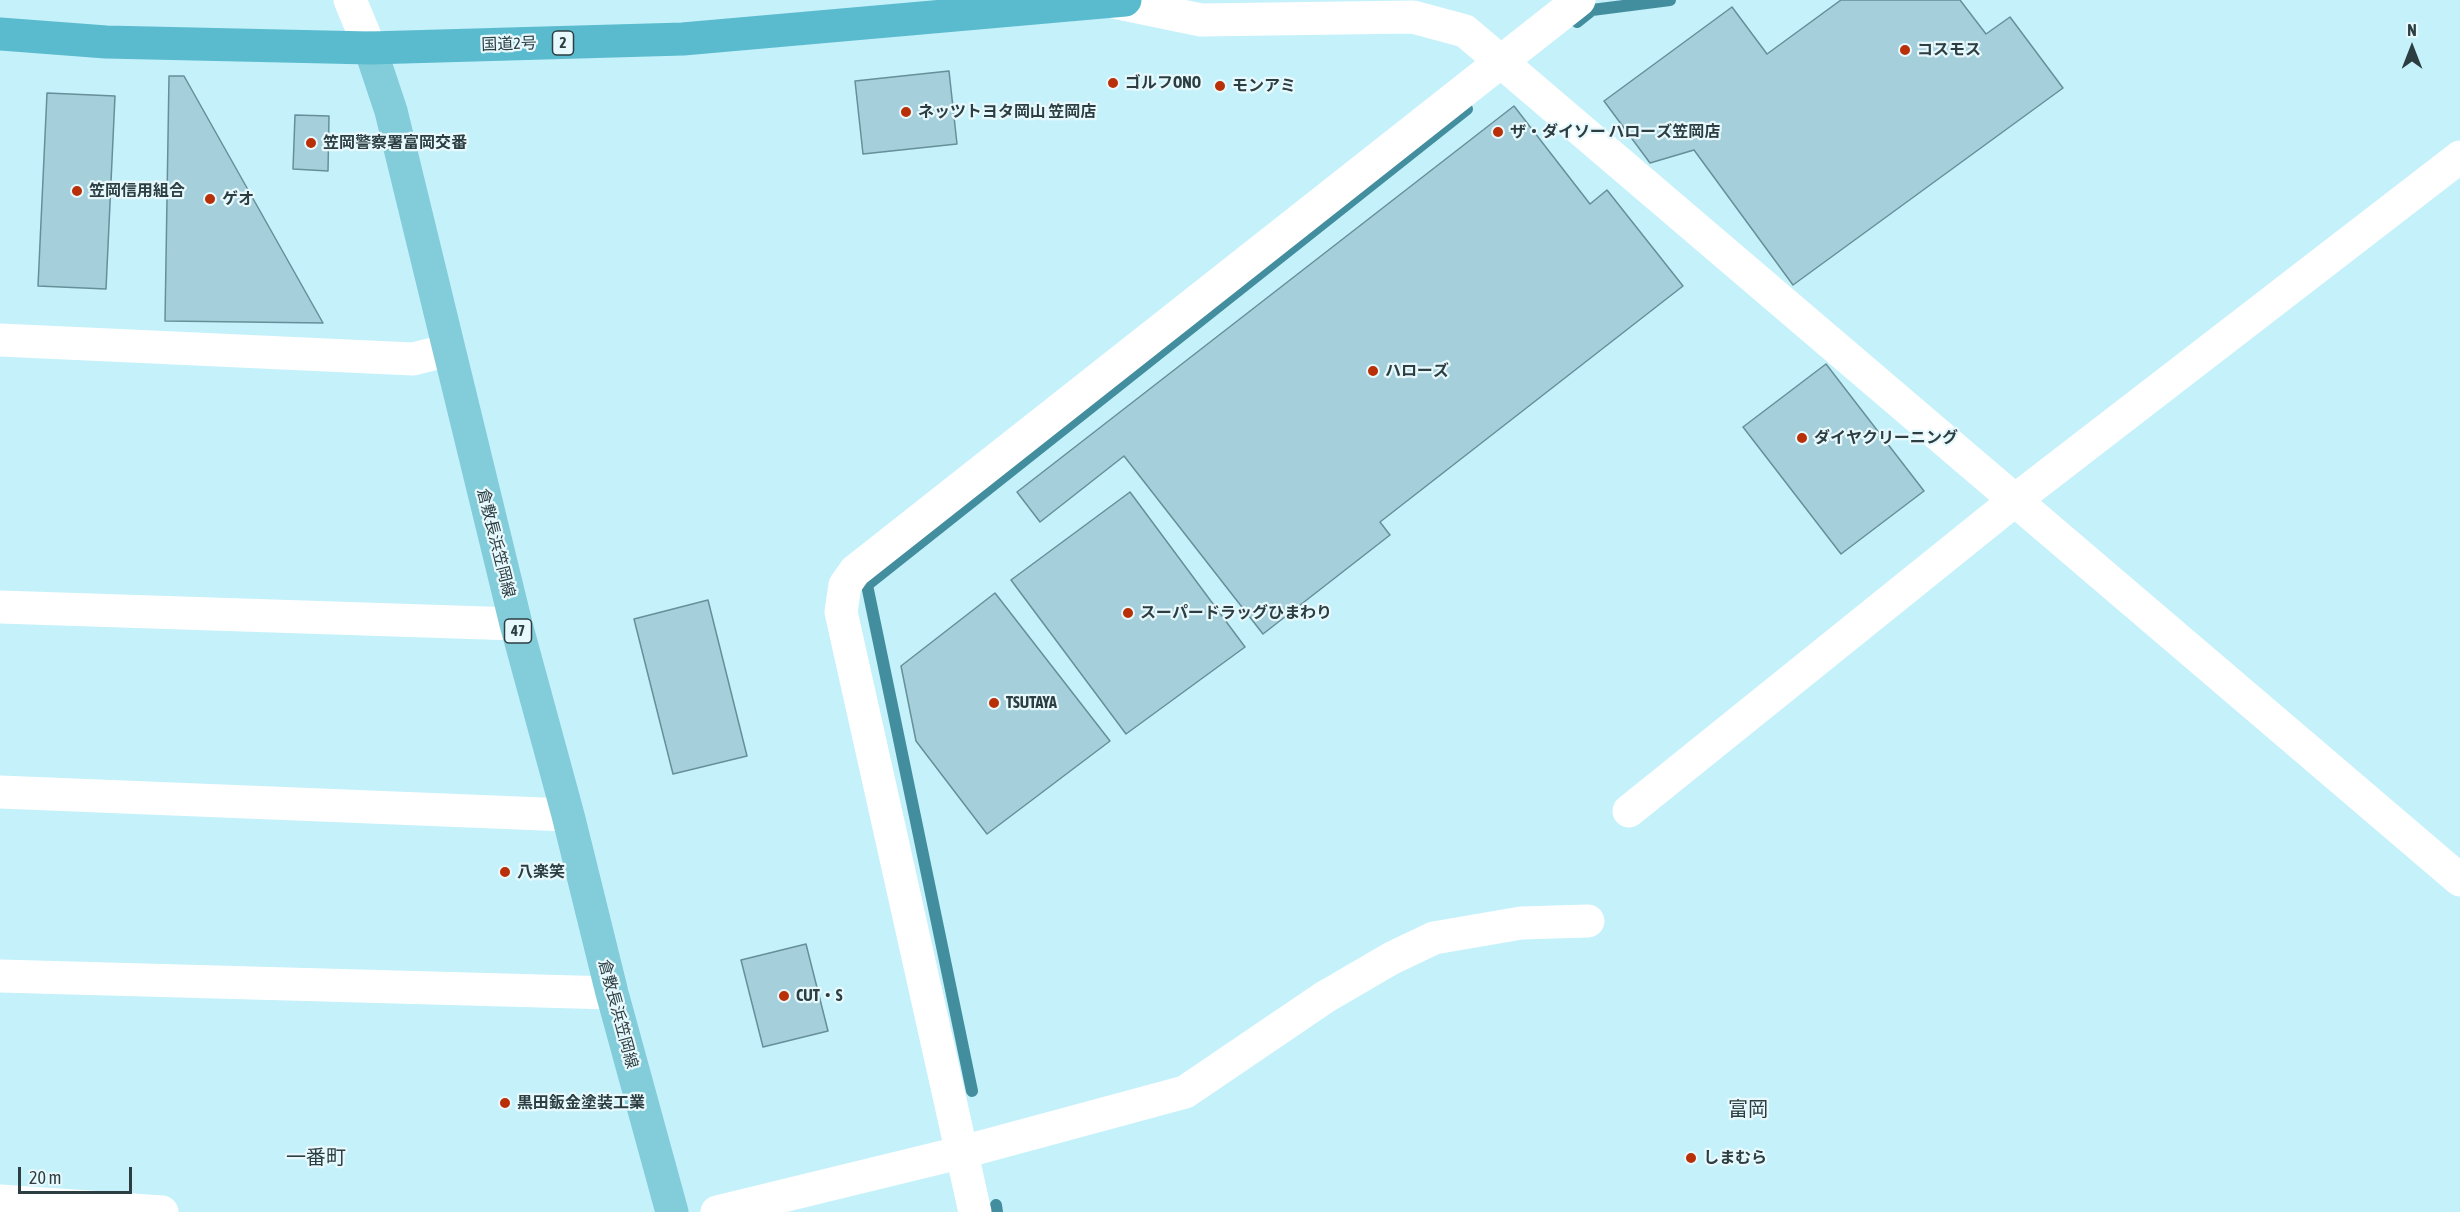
<!DOCTYPE html>
<meta charset="utf-8">
<style>
body{margin:0}
#map{position:relative;width:2460px;height:1212px;overflow:hidden;background:#c5f1fb;font-family:"Asap Condensed",sans-serif}
canvas{display:block}
.north{position:absolute;left:2382px;top:18px;width:60px;height:60px;-webkit-text-stroke:4px #e8f9fd;paint-order:stroke;rotate:0deg;font-size:16px;font-weight:700;line-height:24px;text-align:center;color:#2c3e42}
.north::after{content:'';display:block;margin:auto;width:21px;height:27px;background:#2c3e42;clip-path:polygon(50% 0,100% 100%,50% 72%,0 100%)}
.scale{position:absolute;left:18px;top:1167px;width:114px;height:27px;box-sizing:border-box;border:3px solid #2c3e42;border-top:0;padding-left:8px;font-size:18px;line-height:21px;white-space:nowrap;color:#2c3e42;-webkit-text-stroke:4px #e8f9fd;paint-order:stroke}
</style>
<div id="map">
<canvas width="2460" height="1212"></canvas>
<div class="north">N</div>
<div class="scale">20 m</div>
</div>
<script>
const ctx = document.querySelector('canvas').getContext('2d');
ctx.lineJoin = 'round';
function trace(path, color, width, dash) { ctx.strokeStyle = color; ctx.lineWidth = width; ctx.lineCap = dash ? 'butt' : 'round'; ctx.setLineDash(dash || []); ctx.stroke(path); }
function fillPath(path, color) { ctx.fillStyle = color; ctx.fill(path, 'evenodd'); }
function label(font, color, halo, rows, align = 'center') {
  ctx.font = font + ' "Asap Condensed","Noto Sans JP",sans-serif'; ctx.lineWidth = 4.5; ctx.setLineDash([]); ctx.textBaseline = 'middle'; ctx.strokeStyle = halo; ctx.fillStyle = color; for (const [text, x, y, turn = 0] of rows) {
    ctx.save(); ctx.translate(x, y); ctx.rotate((+turn || 0) * Math.PI / 180); ctx.textAlign = isNaN(turn) ? turn : align; if (halo) ctx.strokeText(text, 0, 0); ctx.fillText(text, 0, 0); ctx.restore();
  }
}
const stream = new Path2D(`
 M 1577,22 L 1592,10 L 1670,0
 M 972,1091 L 867,585 L 1467,109
 M 996,1205 L 997,1212`);
const building = new Path2D(`
 M 1841,0 L 1960,0 L 1986,34 L 2010,17 L 2063,88 L 1793,285 L 1694,150 L 1650,163 L 1604,101 L 1732,7 L 1767,54 Z
 M 949,71 L 957,144 L 863,154 L 855,81 Z
 M 169,76 L 184,76 L 323,323 L 165,321 Z
 M 47,93 L 115,96 L 106,289 L 38,286 Z
 M 1514,106 L 1590,204 L 1607,190 L 1683,286 L 1380,522 L 1390,535 L 1263,634 L 1124,456 L 1040,522 L 1017,492 Z
 M 295,115 L 329,116 L 328,171 L 293,169 Z
 M 1826,364 L 1924,491 L 1841,554 L 1743,427 Z
 M 1130,492 L 1245,647 L 1126,734 L 1011,580 Z
 M 995,593 L 1110,741 L 987,834 L 916,741 L 901,666 Z
 M 708,600 L 747,756 L 673,774 L 634,619 Z
 M 806,944 L 828,1031 L 763,1047 L 741,960 Z`);
const minor = new Path2D(`
 M 1114,2 L 1201,20 L 1413,17 L 1465,31 L 2460,880
 M 0,340 L 413,359 L 449,350
 M 0,607 L 516,624
 M 0,792 L 568,815
 M 1629,811 L 2014,501 L 2460,157
 M 0,976 L 612,993
 M 0,1201 L 162,1212
 M 975,1212 L 841,612 L 845,585 L 855,571 L 1579,0`);
const tertiary = new Path2D(`
 M 350,0 L 370,48
 M 717,1212 L 963,1152 L 1185,1092 L 1325,997 L 1392,958 L 1434,938 L 1521,923 L 1588,921`);
const primary = new Path2D(`
 M 370,48 L 391,111 L 516,624 L 568,815 L 612,993 L 672,1212`);
const trunk = new Path2D(`
 M 0,34 L 106,42 L 370,48 L 683,39 L 1125,0`);
const markers = [
 [1905,50,6,"#b92f07"],
 [1113,83,6,"#b92f07"],
 [1220,86,6,"#b92f07"],
 [906,112,6,"#b92f07"],
 [1498,132,6,"#b92f07"],
 [311,143,6,"#b92f07"],
 [77,191,6,"#b92f07"],
 [210,199,6,"#b92f07"],
 [1373,371,6,"#b92f07"],
 [1802,438,6,"#b92f07"],
 [1128,613,6,"#b92f07"],
 [994,703,6,"#b92f07"],
 [505,872,6,"#b92f07"],
 [784,996,6,"#b92f07"],
 [505,1103,6,"#b92f07"],
 [1691,1158,6,"#b92f07"]
];
const shields = [
 [563,43,21],
 [518,631,27]
];
const shieldNames = [
 ["2",563,43],
 ["47",518,631]
];
const streetNames = [
 ["国道2号",509,44,-2],
 ["倉敷長浜笠岡線",496,543,76],
 ["倉敷長浜笠岡線",618,1014,75]
];
const poiNames = [
 ["コスモス",1917,50],
 ["ゴルフONO",1125,83],
 ["モンアミ",1232,86],
 ["ネッツトヨタ岡山 笠岡店",918,112],
 ["ザ・ダイソー ハローズ笠岡店",1510,132],
 ["笠岡警察署富岡交番",323,143],
 ["笠岡信用組合",89,191],
 ["ゲオ",222,199],
 ["ハローズ",1385,371],
 ["ダイヤクリーニング",1814,438],
 ["スーパードラッグひまわり",1140,613],
 ["TSUTAYA",1006,703],
 ["八楽笑",517,872],
 ["CUT・S",796,996],
 ["黒田鈑金塗装工業",517,1103],
 ["しまむら",1703,1158]
];
const quarterNames = [
 ["富岡",1748,1110],
 ["一番町",316,1158]
];
trace(stream, '#438e9e', 12);
fillPath(building, '#a5cfda');
trace(building, '#678f99', 1.5);
trace(minor, '#fff', 33);
trace(tertiary, '#fff', 33);
trace(primary, '#83ccda', 33);
trace(trunk, '#5abbce', 33);
for (const [x, y, r, color] of markers) { const dot = new Path2D(); dot.arc(x, y, r, 0, 2 * Math.PI); ctx.fillStyle = color; ctx.fill(dot); trace(dot, '#e8f9fd', 2); }
for (const [x, y, w] of shields) { const box = new Path2D(); box.roundRect(x - w / 2, y - 12, w, 24, 4.5); ctx.fillStyle = '#e8f9fd'; ctx.fill(box); trace(box, '#2c3e42', 1.5); }
label('bold 15px', '#2c3e42', null, shieldNames);
label('16px', '#2c3e42', '#e8f9fd', streetNames);
label('bold 16px', '#2c3e42', '#e8f9fd', poiNames, 'left');
label('20px', '#2c3e42', '#e8f9fd', quarterNames);
</script>
